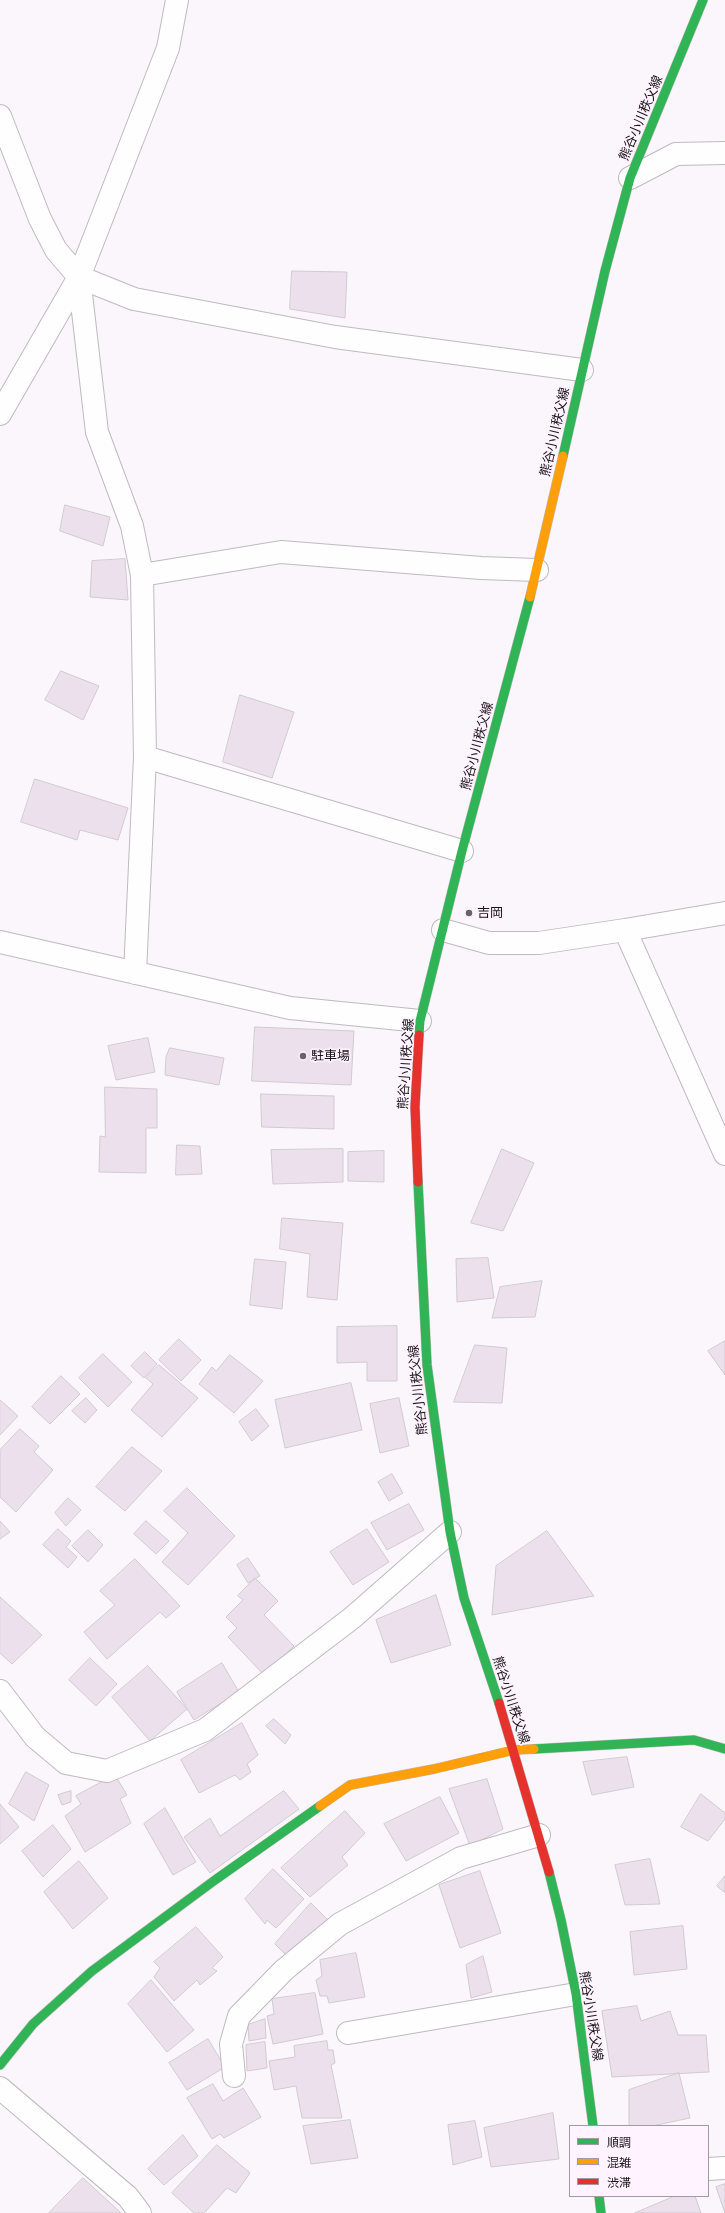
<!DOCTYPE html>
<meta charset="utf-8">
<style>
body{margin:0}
#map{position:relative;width:725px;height:2213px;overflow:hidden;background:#fbf6fb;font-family:"Golos Text","Noto Sans JP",sans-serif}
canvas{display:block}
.legend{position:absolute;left:569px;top:2125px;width:140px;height:72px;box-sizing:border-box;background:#fef3fe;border:1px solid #a29aa2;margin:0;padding:5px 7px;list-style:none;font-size:12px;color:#191419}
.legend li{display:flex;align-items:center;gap:8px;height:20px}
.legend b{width:20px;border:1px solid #a29aa2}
</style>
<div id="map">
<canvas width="725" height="2213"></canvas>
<ul class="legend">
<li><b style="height:5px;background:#30b455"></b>順調</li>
<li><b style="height:5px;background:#ff9f0a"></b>混雑</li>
<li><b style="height:5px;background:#e5322d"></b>渋滞</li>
</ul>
</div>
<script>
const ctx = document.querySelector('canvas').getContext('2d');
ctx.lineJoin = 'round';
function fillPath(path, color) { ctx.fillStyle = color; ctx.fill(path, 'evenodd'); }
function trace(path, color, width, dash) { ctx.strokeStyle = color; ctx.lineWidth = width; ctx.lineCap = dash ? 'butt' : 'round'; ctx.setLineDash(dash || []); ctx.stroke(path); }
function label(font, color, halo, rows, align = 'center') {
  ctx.font = font + ' "Golos Text","Noto Sans JP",sans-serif'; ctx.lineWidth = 3; ctx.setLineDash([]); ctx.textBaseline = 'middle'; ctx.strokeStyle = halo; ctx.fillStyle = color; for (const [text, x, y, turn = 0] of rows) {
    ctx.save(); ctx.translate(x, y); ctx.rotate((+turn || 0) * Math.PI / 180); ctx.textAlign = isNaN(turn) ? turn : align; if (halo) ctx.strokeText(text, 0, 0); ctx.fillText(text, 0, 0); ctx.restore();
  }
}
const building = new Path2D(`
 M 292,271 L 347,272 L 345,318 L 290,309 Z
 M 65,505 L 110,517 L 103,546 L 60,531 Z
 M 125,559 L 128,600 L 90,597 L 92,561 Z
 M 61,671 L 99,686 L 83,720 L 45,700 Z
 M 240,695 L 294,712 L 272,778 L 223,762 Z
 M 35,779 L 128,808 L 118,840 L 80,830 L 77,840 L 21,822 Z
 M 255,1027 L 354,1031 L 351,1085 L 252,1081 Z
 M 148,1038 L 155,1072 L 116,1080 L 108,1046 Z
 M 170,1048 L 224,1058 L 219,1085 L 165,1075 L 166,1057 Z
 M 105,1087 L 157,1089 L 157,1128 L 146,1128 L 146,1173 L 99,1172 L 100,1136 L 105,1137 Z
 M 261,1094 L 334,1096 L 334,1129 L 262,1127 Z
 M 177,1145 L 200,1146 L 202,1174 L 176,1175 Z
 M 343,1149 L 343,1182 L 273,1184 L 271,1150 Z
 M 502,1149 L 534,1163 L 503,1231 L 471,1223 Z
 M 384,1151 L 384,1182 L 348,1181 L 348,1152 Z
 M 282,1218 L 343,1223 L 337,1300 L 307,1297 L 310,1254 L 280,1249 Z
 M 488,1258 L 494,1298 L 457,1302 L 456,1259 Z
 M 255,1259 L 286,1262 L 282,1309 L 250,1305 Z
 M 542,1281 L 535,1317 L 492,1318 L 500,1287 Z
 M 397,1326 L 397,1381 L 367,1381 L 367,1362 L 337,1363 L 337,1327 Z
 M 179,1339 L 201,1360 L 181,1381 L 159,1360 Z
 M 725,1341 L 725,1375 L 708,1351 Z
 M 475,1345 L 507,1348 L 502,1403 L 454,1402 Z
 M 145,1352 L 157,1364 L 144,1378 L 131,1366 Z
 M 103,1354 L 132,1382 L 108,1407 L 79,1378 Z
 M 230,1355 L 263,1381 L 234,1413 L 199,1384 L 212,1367 L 216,1371 Z
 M 159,1365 L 198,1398 L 162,1437 L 131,1410 L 153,1384 L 146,1378 Z
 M 61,1376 L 80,1394 L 50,1424 L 32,1407 Z
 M 351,1383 L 362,1430 L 285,1448 L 275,1400 Z
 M 86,1398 L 97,1410 L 85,1423 L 72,1411 Z
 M 399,1398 L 409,1446 L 380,1453 L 370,1404 Z
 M 0,1400 L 18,1416 L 0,1435 Z
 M 256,1409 L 269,1426 L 252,1441 L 239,1422 Z
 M 20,1429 L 39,1446 L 34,1452 L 53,1470 L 16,1512 L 0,1497 L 0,1450 Z
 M 132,1447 L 162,1471 L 125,1511 L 96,1487 Z
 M 392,1474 L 403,1493 L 389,1501 L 378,1482 Z
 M 187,1488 L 235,1536 L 188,1585 L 162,1562 L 188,1533 L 164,1511 Z
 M 68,1498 L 81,1510 L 66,1526 L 55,1513 Z
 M 409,1504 L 424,1530 L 387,1550 L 371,1523 Z
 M 0,1521 L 10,1532 L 0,1539 Z
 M 146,1521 L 169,1541 L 156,1554 L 134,1534 Z
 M 58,1529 L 71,1541 L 66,1547 L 77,1557 L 68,1568 L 43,1545 Z
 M 367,1529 L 389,1562 L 353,1585 L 330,1552 Z
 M 88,1530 L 103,1545 L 88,1562 L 72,1546 Z
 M 547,1531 L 594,1596 L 492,1615 L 496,1566 Z
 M 248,1558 L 260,1576 L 248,1583 L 237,1565 Z
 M 135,1559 L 180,1606 L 166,1618 L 160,1612 L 107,1659 L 84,1632 L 115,1605 L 100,1591 Z
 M 255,1578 L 278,1601 L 264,1615 L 294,1646 L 264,1675 L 228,1637 L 237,1628 L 226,1617 L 243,1600 L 238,1596 Z
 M 436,1595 L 451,1645 L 391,1663 L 376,1620 Z
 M 0,1597 L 42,1635 L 12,1664 L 0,1653 Z
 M 90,1658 L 117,1684 L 96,1706 L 69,1680 Z
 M 222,1663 L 239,1692 L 194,1720 L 177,1692 Z
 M 148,1666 L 187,1709 L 150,1741 L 112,1697 Z
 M 274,1719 L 291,1735 L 285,1744 L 266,1726 Z
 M 242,1723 L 258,1755 L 247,1764 L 251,1772 L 240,1780 L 235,1775 L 199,1793 L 181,1760 Z
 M 627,1757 L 634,1787 L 592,1795 L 583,1762 Z
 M 26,1772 L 49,1785 L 34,1821 L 9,1804 Z
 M 115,1775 L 127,1795 L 120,1799 L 131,1823 L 85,1852 L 65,1816 L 81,1804 L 76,1796 Z
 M 487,1779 L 503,1829 L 470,1846 L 449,1789 Z
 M 71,1791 L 71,1802 L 62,1805 L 58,1795 Z
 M 284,1791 L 299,1809 L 210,1873 L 184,1837 L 210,1818 L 220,1836 Z
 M 701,1794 L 725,1813 L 725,1819 L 708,1841 L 681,1827 Z
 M 440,1797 L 459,1833 L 406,1861 L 384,1824 Z
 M 0,1804 L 19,1827 L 0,1844 Z
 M 165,1808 L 196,1862 L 173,1875 L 144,1824 Z
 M 345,1811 L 365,1833 L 342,1857 L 348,1865 L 310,1897 L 281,1868 Z
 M 53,1825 L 71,1849 L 43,1877 L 22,1851 Z
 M 650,1859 L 660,1904 L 625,1905 L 615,1865 Z
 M 79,1861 L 108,1898 L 73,1929 L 44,1892 Z
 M 273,1869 L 304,1899 L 276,1928 L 267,1920 L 265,1924 L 245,1899 Z
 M 480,1871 L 501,1933 L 460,1948 L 439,1885 Z
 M 725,1876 L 725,1893 L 717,1886 Z
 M 311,1903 L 332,1924 L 286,1955 L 275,1944 Z
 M 683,1926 L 687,1969 L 634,1975 L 630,1932 Z
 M 196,1927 L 223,1957 L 212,1968 L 217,1971 L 200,1985 L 197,1980 L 174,2001 L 154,1977 L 160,1968 L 154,1962 Z
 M 356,1953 L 365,1997 L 329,2003 L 327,1996 L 320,1996 L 316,1980 L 322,1976 L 320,1960 Z
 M 483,1956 L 492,1992 L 471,1998 L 466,1965 Z
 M 151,1980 L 194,2030 L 167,2052 L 128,2004 Z
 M 315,1993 L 323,2034 L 273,2044 L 267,2016 L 274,2014 L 272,1999 Z
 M 637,2006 L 641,2021 L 670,2011 L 678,2035 L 706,2035 L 709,2072 L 612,2077 L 602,2011 Z
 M 265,2019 L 266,2038 L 249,2041 L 248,2025 Z
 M 208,2039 L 225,2067 L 187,2090 L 169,2063 Z
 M 327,2041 L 328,2050 L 333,2050 L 335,2063 L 331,2065 L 342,2118 L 302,2118 L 296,2086 L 274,2090 L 269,2061 L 295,2057 L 294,2046 Z
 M 265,2042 L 267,2068 L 247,2071 L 246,2045 Z
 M 679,2073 L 690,2118 L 652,2126 L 629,2126 L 629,2090 Z
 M 213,2084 L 223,2101 L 243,2088 L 261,2117 L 224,2138 L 220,2134 L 212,2139 L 187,2098 Z
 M 553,2113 L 559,2159 L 491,2167 L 484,2128 Z
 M 350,2120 L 358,2158 L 311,2164 L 303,2126 Z
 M 475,2121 L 482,2157 L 453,2165 L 448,2125 Z
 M 183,2135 L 198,2156 L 164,2185 L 148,2169 Z
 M 217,2145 L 250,2173 L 236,2193 L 227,2188 L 204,2213 L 194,2213 L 172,2193 Z
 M 83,2178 L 121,2213 L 49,2213 Z
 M 725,2184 L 725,2213 L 716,2187 Z
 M 675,2196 L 695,2196 L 701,2213 L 635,2213 Z`);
const street = new Path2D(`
 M 0,116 L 40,219 L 56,250 L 79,277 L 134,299 L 335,337 L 582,370
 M 630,178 L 676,154 L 725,153
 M 79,277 L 97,432 L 132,526 L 142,575 L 145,757 L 135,973
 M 0,414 L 79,277 L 168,48 L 177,0
 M 142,575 L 281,552 L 481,568 L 537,570
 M 145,757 L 462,851
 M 725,913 L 625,930 L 725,1154
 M 443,930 L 489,943 L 539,943 L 625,930
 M 0,942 L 290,1008 L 420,1021
 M 0,1691 L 35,1737 L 66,1763 L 107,1771 L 205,1730 L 352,1618 L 450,1532
 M 348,2033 L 576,1994
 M 234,2076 L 231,2044 L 239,2016 L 284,1970 L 340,1924 L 461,1858 L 539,1835
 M 0,2088 L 128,2197 L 140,2213
 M 708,2169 L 725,2168`);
const fast = new Path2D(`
 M 563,456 L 605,271 L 630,178 L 703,0
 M 419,1035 L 420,1021 L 462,851 L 530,597
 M 418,1182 L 427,1365 L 450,1532 L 464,1598 L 499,1703
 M 534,1749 L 694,1740 L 725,1749
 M 549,1872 L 561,1920 L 576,1994 L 593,2126
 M 0,2065 L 33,2024 L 92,1971 L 215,1880 L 320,1806
 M 599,2196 L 601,2213`);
const slow = new Path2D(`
 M 530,597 L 563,456
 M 320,1806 L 350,1785 L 434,1769 L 514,1750 L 534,1749`);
const jam = new Path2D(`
 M 418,1182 L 415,1107 L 419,1035
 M 499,1703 L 549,1872`);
const markers = [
 [469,913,4,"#686368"],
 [303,1056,4,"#686368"]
];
const streetNames = [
 ["熊谷小川秩父線",641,118,-67],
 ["熊谷小川秩父線",555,432,-77],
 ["熊谷小川秩父線",477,746,-75],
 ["熊谷小川秩父線",406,1064,-86],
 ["熊谷小川秩父線",418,1390,-96],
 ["熊谷小川秩父線",511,1700,72],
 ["熊谷小川秩父線",591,2016,81]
];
const poiNames = [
 ["吉岡",477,913],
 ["駐車場",311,1056]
];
fillPath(building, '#ede0ed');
trace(building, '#cfcbcf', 1);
trace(street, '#bfbabf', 24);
trace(fast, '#bfbabf', 10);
trace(slow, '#bfbabf', 10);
trace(jam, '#bfbabf', 10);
trace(street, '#fefefe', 22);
trace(fast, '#30b455', 9);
trace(slow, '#ff9f0a', 9);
trace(jam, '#e5322d', 9);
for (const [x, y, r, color] of markers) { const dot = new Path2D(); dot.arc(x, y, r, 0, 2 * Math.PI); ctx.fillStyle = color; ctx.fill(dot); trace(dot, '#fef3fe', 1.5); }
label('13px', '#191419', '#fef3fe', streetNames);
label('13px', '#191419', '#fef3fe', poiNames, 'left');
</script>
